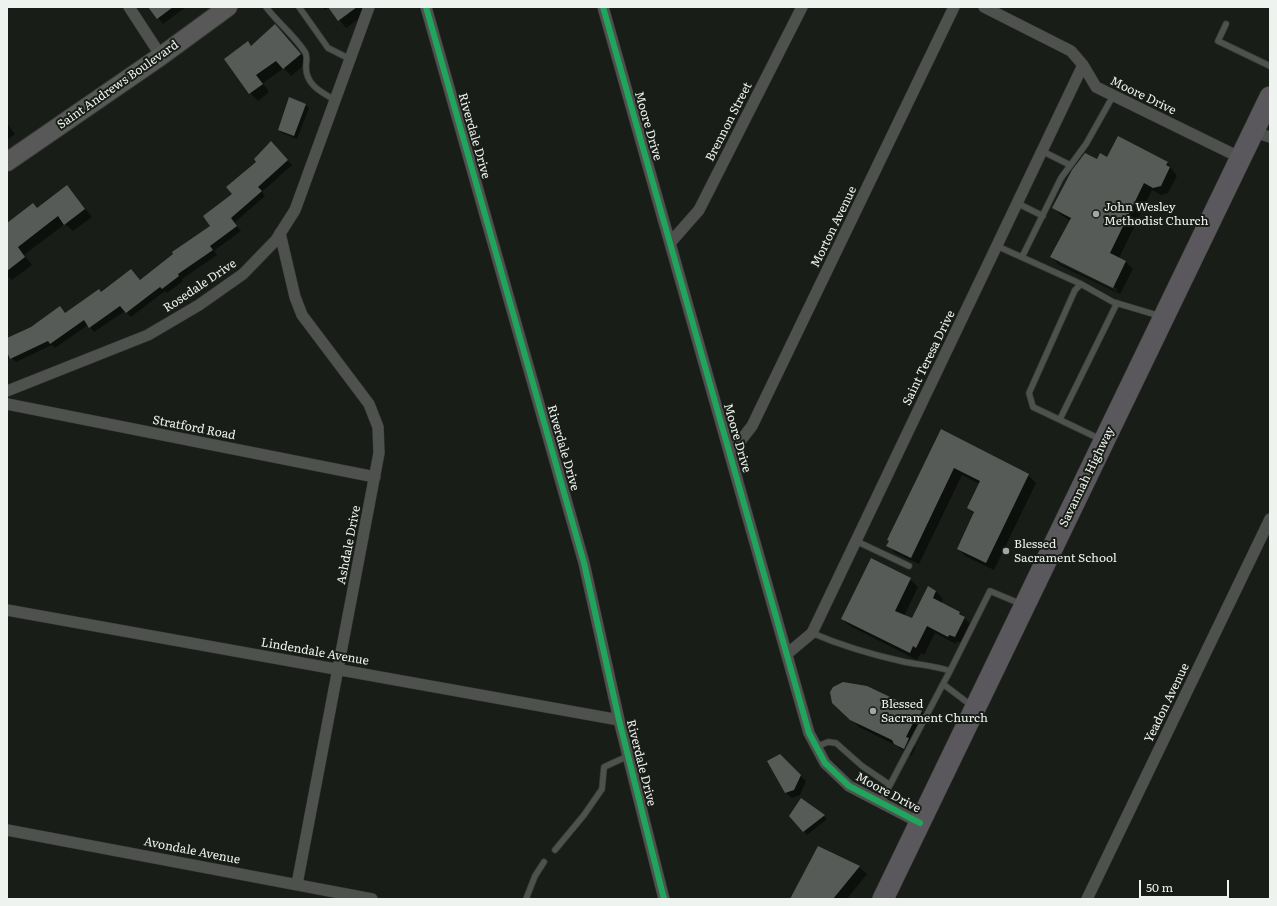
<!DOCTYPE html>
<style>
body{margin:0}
#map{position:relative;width:1277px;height:906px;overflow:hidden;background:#191d18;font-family:Literata,serif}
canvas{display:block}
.frame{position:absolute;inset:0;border:8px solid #eff3ef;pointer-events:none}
.scale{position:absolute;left:1139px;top:880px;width:90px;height:18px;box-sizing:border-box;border:2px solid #eff3ef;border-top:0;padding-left:5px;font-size:12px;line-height:14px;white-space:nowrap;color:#eff3ef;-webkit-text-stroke:3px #181e17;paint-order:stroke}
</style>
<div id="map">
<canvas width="1277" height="906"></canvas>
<div class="frame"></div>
<div class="scale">50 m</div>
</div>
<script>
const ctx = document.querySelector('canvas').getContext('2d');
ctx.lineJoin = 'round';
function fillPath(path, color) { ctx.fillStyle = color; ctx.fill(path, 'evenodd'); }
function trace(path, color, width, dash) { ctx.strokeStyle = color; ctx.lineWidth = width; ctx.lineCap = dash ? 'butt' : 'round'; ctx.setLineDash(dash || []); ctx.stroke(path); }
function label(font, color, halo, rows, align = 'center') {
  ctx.font = font + ' Literata,serif'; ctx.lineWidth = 4; ctx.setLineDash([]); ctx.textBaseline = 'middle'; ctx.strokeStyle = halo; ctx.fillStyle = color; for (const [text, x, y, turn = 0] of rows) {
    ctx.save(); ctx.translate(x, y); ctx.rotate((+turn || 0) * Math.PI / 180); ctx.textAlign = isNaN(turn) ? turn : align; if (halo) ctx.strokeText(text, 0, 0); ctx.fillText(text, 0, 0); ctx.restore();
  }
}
const shadow = new Path2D(`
 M 149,7 L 186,7 L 163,24 Z
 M 322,7 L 369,7 L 371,10 L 346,28 L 329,7 L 325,10 Z
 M 283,33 L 308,62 L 291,76 L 284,68 L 263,83 L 269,92 L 258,101 L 250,93 L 248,43 L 252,46 Z
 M 305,104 L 309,108 L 297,139 L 282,133 L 279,130 Z
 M 7,123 L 15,134 L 7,140 Z
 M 275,147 L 292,165 L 262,192 L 265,196 L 234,223 L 241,231 L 214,251 L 217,255 L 182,279 L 183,281 L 167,293 L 165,291 L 131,317 L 125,311 L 94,332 L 88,325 L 55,348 L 52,345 L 16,362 L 11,357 L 7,359 L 7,339 L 66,314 L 102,293 L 131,270 L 141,281 L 211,226 L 234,195 Z
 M 1108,158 L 1167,162 L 1177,176 L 1168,193 L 1161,195 L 1152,190 L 1119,258 L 1125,261 L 1133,269 L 1120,294 L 1059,265 L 1052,257 L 1071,221 L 1061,215 L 1054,208 L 1097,160 ZM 1059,260 L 1117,289 L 1117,291 L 1059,263 Z
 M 67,187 L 92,217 L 73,231 L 65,224 L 24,255 L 32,265 L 12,280 L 7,276 L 7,227 L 37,209 Z
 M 941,431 L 1028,475 L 1036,483 L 994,570 L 965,556 L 958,548 L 974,514 L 968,508 L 980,484 L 962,475 L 919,564 L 895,553 L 888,545 Z
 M 910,579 L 918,587 L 904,616 L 912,620 L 936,591 L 943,599 L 941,604 L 960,613 L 972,626 L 963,644 L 957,641 L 956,644 L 935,633 L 924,655 L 921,653 L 917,660 L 850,626 L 842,619 Z
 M 908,707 L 922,711 L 929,719 L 925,727 L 922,726 L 913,745 L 916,747 L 911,756 L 897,746 L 859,727 L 841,710 Z
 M 780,755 L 806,781 L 800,795 L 792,798 L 786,793 L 768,762 Z
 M 824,816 L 827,819 L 807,835 L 804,831 Z
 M 859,867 L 867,874 L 847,899 L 794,899 Z`);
const building = new Path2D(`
 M 148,7 L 173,7 L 157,19 Z
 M 328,7 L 357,7 L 338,21 Z
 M 275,24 L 301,54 L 283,69 L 276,61 L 256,75 L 263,84 L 249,94 L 224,59 L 248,41 L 251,46 Z
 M 289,97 L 306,104 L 294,136 L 278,130 Z
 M 1118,136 L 1168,162 L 1166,165 L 1170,167 L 1161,186 L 1153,188 L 1144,183 L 1110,253 L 1126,261 L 1113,288 L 1050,257 L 1071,218 L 1052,208 L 1072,170 L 1085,153 L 1097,159 L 1100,153 L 1107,157 Z
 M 271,141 L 288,160 L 258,187 L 262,191 L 231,218 L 237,226 L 210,246 L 213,250 L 178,274 L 179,276 L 162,289 L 160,287 L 126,313 L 120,306 L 89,328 L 84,320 L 50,344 L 48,341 L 10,359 L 7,352 L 7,338 L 31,327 L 60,306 L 65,313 L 99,289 L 101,292 L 131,269 L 140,280 L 173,254 L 172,252 L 210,226 L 203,216 L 232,194 L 226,187 L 256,162 L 254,159 Z
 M 67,185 L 85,209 L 64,225 L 58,216 L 18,247 L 25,257 L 7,271 L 7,223 L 33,203 L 37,208 Z
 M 941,429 L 1029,474 L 986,563 L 957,549 L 974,512 L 967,508 L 980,481 L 954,468 L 911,558 L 886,546 L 889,541 L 887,540 Z
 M 871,558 L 911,578 L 895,611 L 912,618 L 928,586 L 936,591 L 933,598 L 960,612 L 959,614 L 965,617 L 955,637 L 949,635 L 948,637 L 927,626 L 916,648 L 913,646 L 910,653 L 841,619 Z
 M 843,682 L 867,686 L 909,706 L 913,706 L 922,711 L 917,721 L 915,719 L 906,737 L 909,738 L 904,749 L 894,744 L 892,740 L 850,720 L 832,703 L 830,692 L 833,687 Z
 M 780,754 L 801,775 L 794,790 L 785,793 L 767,761 Z
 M 801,798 L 825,815 L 803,832 L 789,816 Z
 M 818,846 L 860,866 L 833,899 L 790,899 Z`);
const lane = new Path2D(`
 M 266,7 C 278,23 294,35 305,52 C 308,56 306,62 306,67 C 306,85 321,92 335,100
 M 299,7 L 328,48 L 350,59
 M 1226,24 L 1218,41 L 1270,66
 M 1042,151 L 1070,165
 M 1017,203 L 1043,216
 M 997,246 L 1081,284
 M 1022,257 L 1061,178 L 1086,144 L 1113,96
 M 1060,419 L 1117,303
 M 1100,439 L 1033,407 L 1029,393 L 1075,290 L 1081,284 L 1113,302 L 1160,316
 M 856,541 L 909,566
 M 812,633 C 842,646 873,655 905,662 C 921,665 936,666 950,671 L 943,684 L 972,706
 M 950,671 L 990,591 L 1021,604
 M 816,747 L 828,742 L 836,743 L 862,766 L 890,785
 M 881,802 L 943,684
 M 555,850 L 584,815 L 602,789 L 604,767 L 628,756
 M 526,899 L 535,876 L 544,862`);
const street = new Path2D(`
 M 129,7 L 161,56
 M 426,7 L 584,563 L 619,720 L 664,899
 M 603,7 L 809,733 L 825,763 L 849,786 L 920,823
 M 984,7 L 1071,51 L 1083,65 L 1096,87 L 1241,158
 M 1253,132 L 1270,137
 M 280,233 L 295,297 L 302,315 L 369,404 L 378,427 L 379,453 L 297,884
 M 670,243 L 699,210 L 802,7
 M 7,391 L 148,335 L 199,305 L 243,274 L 276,240 L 295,210 L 369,7
 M 7,404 L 375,477
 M 730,454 L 752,426 L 954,7
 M 7,610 L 619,720
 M 787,654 L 812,633 L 1083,65
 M 7,830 L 372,899
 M 1087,899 L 1270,519`);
const primary = new Path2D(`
 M 7,162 L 161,56 L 228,7`);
const highway = new Path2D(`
 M 883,899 L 1270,97`);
const cycleway = new Path2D(`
 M 426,7 L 584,563 L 619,720 L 664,899
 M 603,7 L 809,733 L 825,763 L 849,786 L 920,823`);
const markers = [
 [1096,214,4,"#a4a8a4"],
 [1006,551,4,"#a4a8a4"],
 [873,711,4,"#a4a8a4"]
];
const streetNames = [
 ["Saint Andrews Boulevard",118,85,-35],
 ["Moore Drive",1143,96,26],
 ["Brennon Street",729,122,-63],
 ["Moore Drive",648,126,74],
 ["Riverdale Drive",474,136,74],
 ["Morton Avenue",834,227,-64],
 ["Rosedale Drive",200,286,-34],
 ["Saint Teresa Drive",929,358,-64],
 ["Stratford Road",194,428,11],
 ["Moore Drive",737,438,74],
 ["Riverdale Drive",563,448,74],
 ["Savannah Highway",1087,477,-64],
 ["Ashdale Drive",349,545,-79],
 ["Lindendale Avenue",315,652,10],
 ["Yeadon Avenue",1167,703,-64],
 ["Riverdale Drive",641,763,76],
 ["Moore Drive",888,793,28],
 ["Avondale Avenue",192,851,11]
];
const poiNames = [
 ["John Wesley",1104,207],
 ["Methodist Church",1104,221],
 ["Blessed",1014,544],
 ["Sacrament School",1014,558],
 ["Blessed",881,704],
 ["Sacrament Church",881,718]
];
fillPath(shadow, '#0007');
fillPath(building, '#575b57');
trace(lane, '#363a36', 7);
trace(street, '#363a36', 12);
trace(primary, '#363a36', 20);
trace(highway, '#363a36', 22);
trace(lane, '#4f514e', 5.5);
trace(street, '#4f514e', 11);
trace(primary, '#595859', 18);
trace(highway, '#5a585c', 21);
trace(cycleway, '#20a55d', 6);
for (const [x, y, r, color] of markers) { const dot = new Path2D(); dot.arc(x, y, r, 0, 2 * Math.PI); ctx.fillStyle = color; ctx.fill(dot); trace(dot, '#181e17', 1.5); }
label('12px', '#eff3ef', '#181e17', streetNames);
label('12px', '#eff3ef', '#181e17', poiNames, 'left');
</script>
